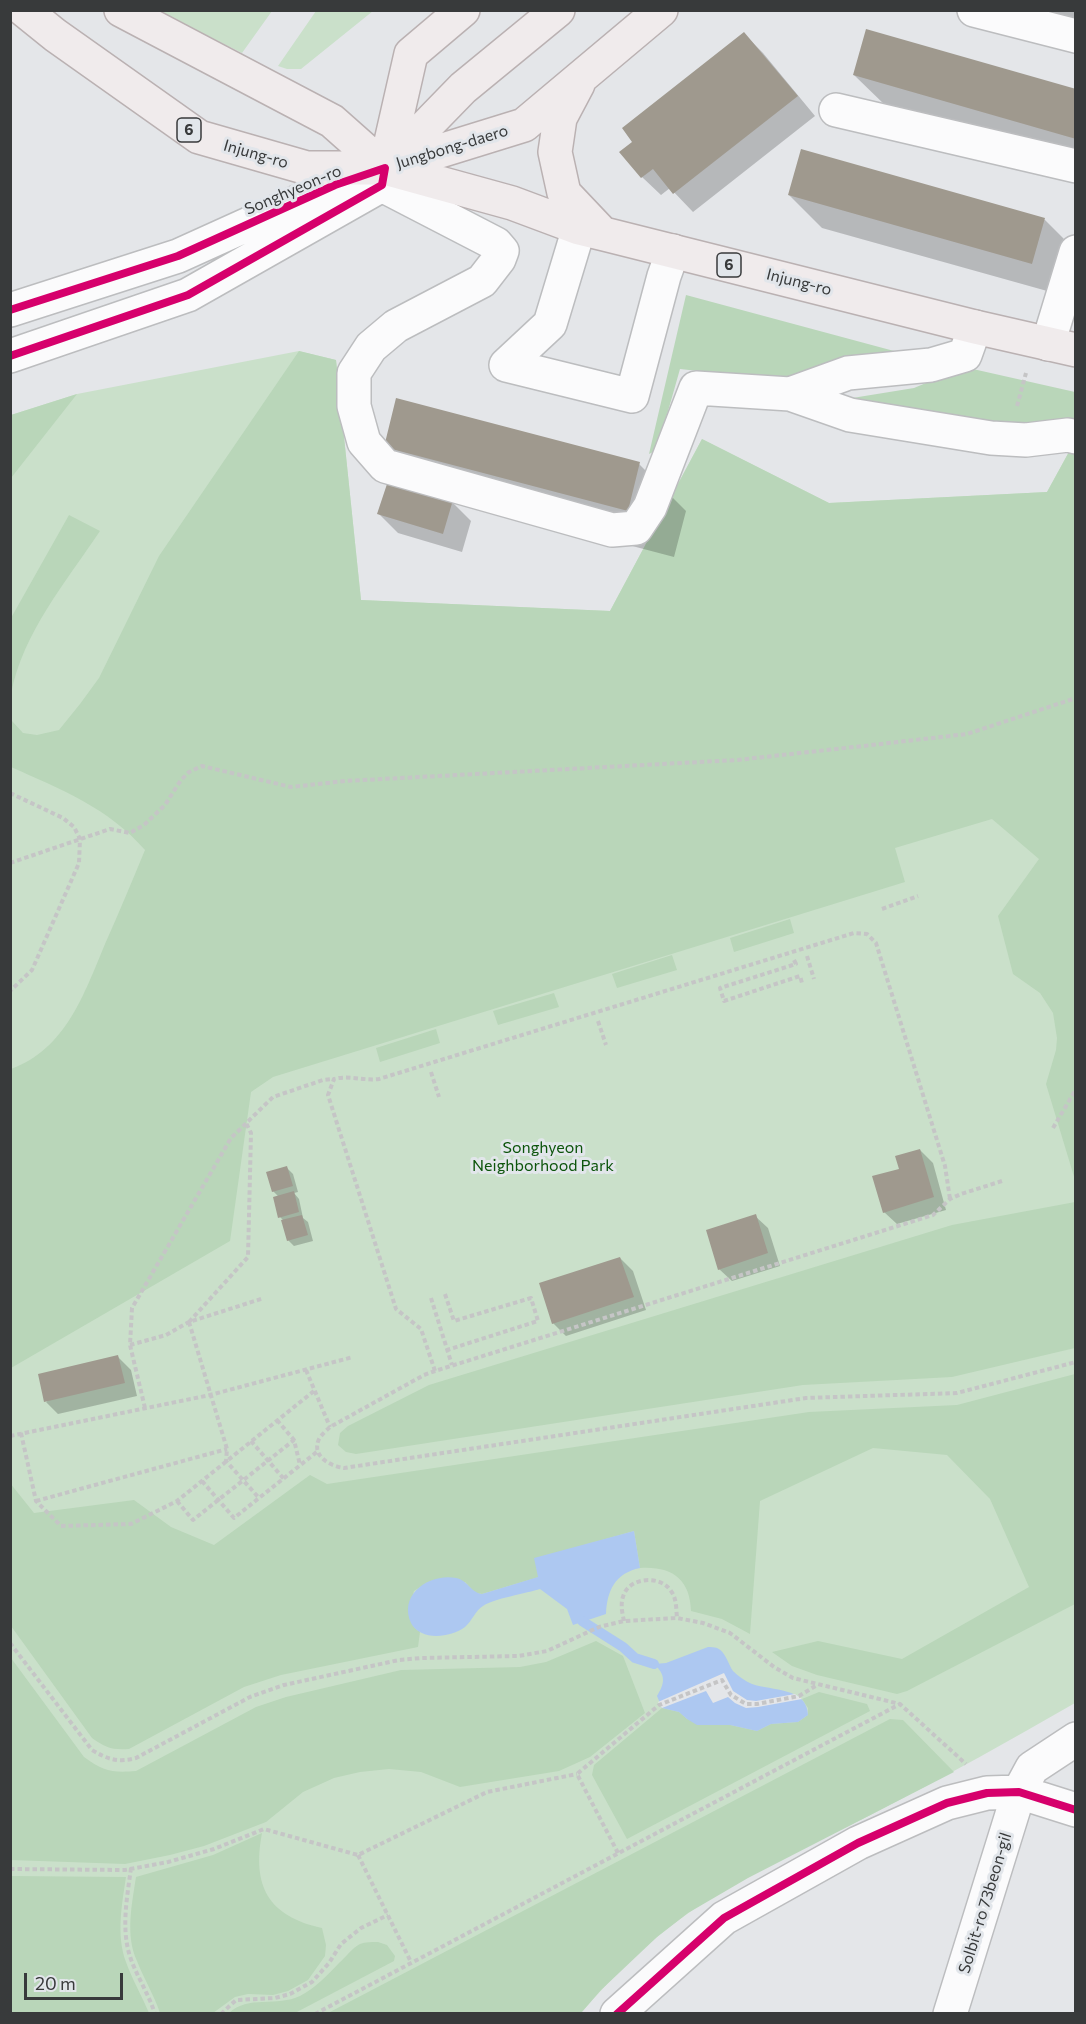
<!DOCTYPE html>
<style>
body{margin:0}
#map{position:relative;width:1086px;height:2024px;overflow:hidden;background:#e4e6e9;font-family:Commissioner,sans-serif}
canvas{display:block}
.frame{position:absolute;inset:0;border:12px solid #383a3b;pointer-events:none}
.scale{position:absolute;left:24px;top:1973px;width:99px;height:27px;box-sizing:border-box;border:3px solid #383a3b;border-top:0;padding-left:8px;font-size:18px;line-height:21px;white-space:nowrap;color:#383a3b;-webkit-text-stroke:4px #e2e6eb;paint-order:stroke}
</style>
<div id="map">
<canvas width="1086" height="2024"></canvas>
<div class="frame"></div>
<div class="scale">20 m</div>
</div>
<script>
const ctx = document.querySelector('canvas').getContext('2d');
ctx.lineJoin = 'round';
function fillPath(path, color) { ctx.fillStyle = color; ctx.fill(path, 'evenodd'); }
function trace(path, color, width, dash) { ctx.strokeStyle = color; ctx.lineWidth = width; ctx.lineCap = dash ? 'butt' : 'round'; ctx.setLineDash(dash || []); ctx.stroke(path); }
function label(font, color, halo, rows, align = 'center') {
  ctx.font = font + ' Commissioner,sans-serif'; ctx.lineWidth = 6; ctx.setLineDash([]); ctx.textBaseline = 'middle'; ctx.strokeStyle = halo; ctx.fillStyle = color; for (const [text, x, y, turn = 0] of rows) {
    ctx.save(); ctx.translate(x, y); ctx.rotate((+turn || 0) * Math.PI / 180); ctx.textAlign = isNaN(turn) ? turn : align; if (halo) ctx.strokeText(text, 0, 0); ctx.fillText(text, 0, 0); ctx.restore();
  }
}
const green = new Path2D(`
 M 157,11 L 272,11 L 242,53 Z
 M 316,11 L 373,11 L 301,69 L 287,69 L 278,66 Z
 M 299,351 L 336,360 L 361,600 L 610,611 L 702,439 L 829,503 L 1047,492 L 1070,450 L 1075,452 L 1075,1703 C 1011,1740 946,1776 880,1810 C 817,1843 744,1874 687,1914 C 647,1942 612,1977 581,2013 L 11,2013 L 11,415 L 77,394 Z`);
const forest = new Path2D(`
 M 686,295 L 920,358 L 799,382 L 680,369 L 657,450 L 649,454 Z
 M 299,351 L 336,360 L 361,600 L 610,611 L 702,439 L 829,503 L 1047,492 L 1070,450 L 1075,452 L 1075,1180 L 1046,1084 L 1056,1050 L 1057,1038 L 1053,1013 L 1040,993 L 1013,974 L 998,916 L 1039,859 L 992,819 L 895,848 L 905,882 L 273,1077 L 251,1092 L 230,1241 L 11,1368 L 11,1069 C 66,1049 84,994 105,944 C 119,913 132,881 145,850 C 109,808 60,789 11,767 L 10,713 L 12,721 L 23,733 L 37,735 L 59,730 L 80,704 L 99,678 L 159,556 Z
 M 964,367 L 1075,392 L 1075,430 L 1031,429 L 840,400 L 914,388 Z
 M 77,394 L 11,478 L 11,415 Z
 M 69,515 L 100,531 C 66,582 23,632 11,694 L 11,618 Z
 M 790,919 L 794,933 L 734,952 L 730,938 Z
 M 672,955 L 677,970 L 617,988 L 612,974 Z
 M 554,993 L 559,1007 L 498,1025 L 493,1011 Z
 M 436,1029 L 440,1043 L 380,1062 L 376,1048 Z
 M 1075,1202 L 1075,1348 L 952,1377 L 803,1385 L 356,1454 L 346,1452 L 338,1445 L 340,1433 L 348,1426 L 429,1385 L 952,1225 Z
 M 1075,1374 L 1075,1604 L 907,1691 L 897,1694 L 817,1675 L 792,1666 L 772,1652 L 818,1641 L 902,1659 L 1029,1587 L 990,1499 L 947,1455 L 873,1448 L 760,1501 L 750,1634 L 722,1619 L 691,1611 C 690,1579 672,1566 640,1568 L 634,1531 L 535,1559 L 539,1577 L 482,1594 L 475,1593 L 465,1582 L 428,1582 L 414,1591 C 410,1606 404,1621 420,1632 L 418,1647 L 281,1675 L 244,1687 L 129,1749 C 112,1750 106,1748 92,1738 L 11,1626 L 10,1483 L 34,1513 L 134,1500 L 171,1527 L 214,1545 L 310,1475 L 327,1484 L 809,1412 L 957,1405 Z
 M 596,1641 L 623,1656 L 645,1713 L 590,1757 L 559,1771 L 460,1787 L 421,1772 L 389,1769 L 360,1772 L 334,1778 L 303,1792 L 266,1822 L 204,1846 L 170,1855 L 125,1864 L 11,1860 L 11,1658 L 84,1757 C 103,1771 112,1773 136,1771 L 256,1707 L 286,1697 L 401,1670 L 520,1667 L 546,1662 Z
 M 819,1692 L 867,1704 L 870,1711 L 627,1839 L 592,1775 L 594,1765 L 662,1708 L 679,1712 L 687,1719 L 708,1725 L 730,1725 L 757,1731 L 771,1724 L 798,1722 L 808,1715 L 808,1708 L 802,1699 Z
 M 890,1719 L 903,1720 L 954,1772 L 748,1878 L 688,1913 L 657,1937 L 601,1990 L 581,2013 L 328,2013 Z
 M 262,1833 C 252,1886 268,1916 322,1928 L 326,1945 L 325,1956 L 308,1980 L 288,1991 L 273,1995 L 248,1994 L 235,1997 L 213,2013 L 160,2013 C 154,1995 144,1979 137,1961 C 125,1935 132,1904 136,1877 L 213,1855 Z
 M 11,1876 L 126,1877 C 122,1904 116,1935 126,1962 C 132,1979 142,1996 149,2013 L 11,2013 Z
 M 378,1942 L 387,1945 L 395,1956 L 394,1961 L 295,2013 L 229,2013 C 248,1995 277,2007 300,1996 C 315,1988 328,1975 339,1963 C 346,1957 352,1948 360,1944 C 365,1942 372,1942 378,1942 Z`);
const water = new Path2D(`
 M 634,1531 L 640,1568 C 615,1573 607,1591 606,1614 L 573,1625 L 567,1609 L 540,1589 C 528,1593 492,1599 483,1606 C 475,1611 472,1621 465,1627 C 450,1638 420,1641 411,1623 C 398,1594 430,1573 456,1578 C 468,1580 471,1593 482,1594 L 538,1577 L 534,1558 Z
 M 708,1647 C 711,1647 714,1647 717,1648 C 726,1652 728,1664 733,1671 C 738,1676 745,1681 752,1684 C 772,1691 807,1687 808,1715 L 798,1722 L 771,1724 L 757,1731 L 730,1725 L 697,1725 L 687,1719 L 679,1712 L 662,1708 L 657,1696 C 665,1683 666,1675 654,1664 L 666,1663 Z`);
const pier = new Path2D(`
 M 724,1673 L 733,1691 L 747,1700 L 756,1701 L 795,1694 L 802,1699 L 758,1707 L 746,1708 L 735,1703 L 728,1697 L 713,1703 L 706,1691 L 662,1708 L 658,1702 Z`);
const shadow = new Path2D(`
 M 1005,10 L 1076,10 L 1076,30 Z
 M 744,34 L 763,53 L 815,116 L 693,212 L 670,188 L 661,195 L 642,177 L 635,142 Z
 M 854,75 L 1076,90 L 1076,161 L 887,107 Z
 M 802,151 L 1045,220 L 1076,251 L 1065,296 L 822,228 L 789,195 Z
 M 386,446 L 639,464 L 686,511 L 674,557 L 435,494 Z
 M 452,502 L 471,521 L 462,552 L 398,533 L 379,514 Z
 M 920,1150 L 933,1163 L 946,1210 L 897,1224 L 884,1212 L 901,1170 Z
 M 287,1168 L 293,1174 L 298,1192 L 294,1193 L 299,1199 L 303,1218 L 308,1222 L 313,1241 L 294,1246 L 288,1240 L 284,1221 L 280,1217 L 279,1197 L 273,1191 Z
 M 755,1216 L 768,1228 L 780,1266 L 732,1281 L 719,1269 Z
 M 620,1258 L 633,1271 L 646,1310 L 566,1336 L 553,1323 Z
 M 118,1357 L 131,1370 L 137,1396 L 58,1414 L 46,1402 Z`);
const stream = new Path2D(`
 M 582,1621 L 623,1647 L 635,1658 L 654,1664`);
const building = new Path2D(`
 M 866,29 L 1076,89 L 1076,139 L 853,75 Z
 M 744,32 L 798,96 L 673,194 L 653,169 L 641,178 L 619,152 L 632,142 L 622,128 Z
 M 801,149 L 1045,218 L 1032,264 L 788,195 Z
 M 396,398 L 640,462 L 628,511 L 384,447 Z
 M 388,481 L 453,500 L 443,534 L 377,514 Z
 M 920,1149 L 934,1197 L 883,1213 L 872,1176 L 899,1169 L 895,1156 Z
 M 287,1166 L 293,1186 L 272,1192 L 266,1172 Z
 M 294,1191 L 299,1212 L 278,1218 L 273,1197 Z
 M 756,1214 L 768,1253 L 718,1270 L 706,1230 Z
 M 302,1215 L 308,1235 L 287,1241 L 281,1220 Z
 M 620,1257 L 634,1297 L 552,1324 L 539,1283 Z
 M 118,1355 L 125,1383 L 44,1402 L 38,1374 Z`);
const path = new Path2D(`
 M 1017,406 L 1026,373
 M 10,793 L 63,818 L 74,827 L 80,839 L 79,863 L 32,970 L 10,991
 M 10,863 L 110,829 L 130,833 L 144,825 L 165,805 L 181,780 L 189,772 L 202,766 L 291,787 L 345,781 L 737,760 L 863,746 L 967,734 L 1076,698
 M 882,909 L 918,896
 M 807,956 L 814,979
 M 794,960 L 796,964 L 720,988 L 724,1001 L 800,976 L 802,983
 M 598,1021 L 606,1045
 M 431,1072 L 439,1097
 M 1053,1128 L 1076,1089
 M 1002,1181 L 961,1194 L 950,1199 L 933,1215 L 435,1371 L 424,1375 L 330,1427 C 327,1430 321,1435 319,1439 C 311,1456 330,1466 344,1468 L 806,1398 L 957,1393 L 1076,1362
 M 445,1294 L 454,1321 L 531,1298 L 538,1321 L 447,1350
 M 431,1298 L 452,1365
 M 189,1322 L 248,1257 L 251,1133 L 246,1123
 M 189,1322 L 227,1449 L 226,1461 L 259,1498
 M 130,1345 L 166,1335 L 189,1322 L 264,1298
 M 306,1370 L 330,1427
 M 435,1371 L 421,1329 L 396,1309 L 328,1095 L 334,1079 C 349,1075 364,1081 379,1079 L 854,933 L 867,934 L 876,943 L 945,1166 L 950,1199
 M 145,1408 L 130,1345 L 132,1308 L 231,1138 L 273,1097 L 323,1080 L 333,1079
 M 277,1420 L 294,1440 L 300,1465
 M 21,1433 L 36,1501 L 61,1526 L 131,1524 L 177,1501 L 314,1391
 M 10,1436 L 210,1395 L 353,1357
 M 251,1441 L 284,1479
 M 202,1481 L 234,1518 L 318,1451
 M 36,1501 L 227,1449
 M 177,1501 L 193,1520 L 294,1440
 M 624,1621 C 622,1612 620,1603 624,1594 C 631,1577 661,1575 671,1591 C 677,1599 676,1609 677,1618
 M 10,1643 L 92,1750 C 107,1759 118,1763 136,1758 L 250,1697 L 284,1685 L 399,1660 L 421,1658 L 518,1656 L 547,1651 L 599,1627 L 624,1621 L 677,1618 L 703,1623 L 730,1633 L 774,1667 L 793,1678 L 900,1704 L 966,1764
 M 618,1853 L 577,1774 L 659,1705 L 722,1680 L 731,1695 L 746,1704 L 757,1704 L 799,1696 L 817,1685
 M 358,1855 L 411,1962
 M 131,1868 C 127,1899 120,1932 132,1962 C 139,1980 149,1995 155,2014
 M 10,1869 L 125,1870 L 168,1862 L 214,1849 L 264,1829 L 358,1855 L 487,1792 L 577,1774
 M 221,2014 L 236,2000 L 275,1998 L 290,1994 L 312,1982 L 329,1963 L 341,1944 L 361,1928 L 388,1915
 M 315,2014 L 900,1704`);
const minor = new Path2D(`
 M 974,10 L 1076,36
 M 836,110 L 1076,166
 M 382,185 L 496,244 L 502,251 L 499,259 L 482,281 L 396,326 L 371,347 L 354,373 L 354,406 L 364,442 L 385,466 L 612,530 L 636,528 L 650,507 L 696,388 L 790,394 L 850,415 L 991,438 L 1026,440 L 1068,435 L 1076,437
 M 579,228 L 550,324 L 506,365 L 632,396 L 664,276 L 673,251
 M 10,310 L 178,256 L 335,185 L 385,168 L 382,185 L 188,295 L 10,356
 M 1048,344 L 1076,252
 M 790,394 L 848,373 L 931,365 L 965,355 L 975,327
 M 617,2014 L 724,1918 L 858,1843 L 947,1803 L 987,1793 L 1019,1792 L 1076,1810
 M 950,2014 L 1019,1792 L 1032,1768 L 1076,1739`);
const major = new Path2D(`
 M 24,10 L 55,35 L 199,137 L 307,168 L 385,168 L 512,203 L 579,228 L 604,234 L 975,327 L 1076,350
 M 121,10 L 332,121 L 385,168
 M 578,84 L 560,118 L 555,152 L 564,193 L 600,231
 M 389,164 L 463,88 L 558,10
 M 385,168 L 524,125 L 661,10
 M 385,168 L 411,54 L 463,10`);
const cycleway = new Path2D(`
 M 10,310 L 178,256 L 335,185 L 385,168 L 382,185 L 188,295 L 10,356
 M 617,2014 L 724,1918 L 858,1843 L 947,1803 L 987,1793 L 1019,1792 L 1076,1810`);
const shields = [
 [189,130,24],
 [729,265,24]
];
const shieldNames = [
 ["6",189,130],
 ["6",729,265]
];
const streetNames = [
 ["Jungbong-daero",452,147,-17],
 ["Injung-ro",256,154,16],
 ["Songhyeon-ro",293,190,-23],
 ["Injung-ro",799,282,14],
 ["Solbit-ro 73beon-gil",985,1903,-73]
];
const parkNames = [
 ["Songhyeon",543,1148],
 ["Neighborhood Park",543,1166]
];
fillPath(green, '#cae0ca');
fillPath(forest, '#b9d6b9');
fillPath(water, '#adc8f1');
fillPath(pier, '#e4e6e9');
fillPath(shadow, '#0003');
trace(stream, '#adc8f1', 10);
fillPath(building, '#9f998e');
trace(minor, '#bcbdbf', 36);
trace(major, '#bab1b2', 36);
trace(path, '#c5c5c6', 4, [4.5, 3]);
trace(minor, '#fbfbfc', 33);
trace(major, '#f0ebec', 33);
trace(cycleway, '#d6006c', 8);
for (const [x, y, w] of shields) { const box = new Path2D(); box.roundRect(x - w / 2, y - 12, w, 24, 4.5); ctx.fillStyle = '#e2e6eb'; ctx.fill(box); trace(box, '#383a3b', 1.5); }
label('bold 15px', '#383a3b', null, shieldNames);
label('16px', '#383a3b', '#e2e6eb', streetNames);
label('16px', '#0c540b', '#e2e6eb', parkNames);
</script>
